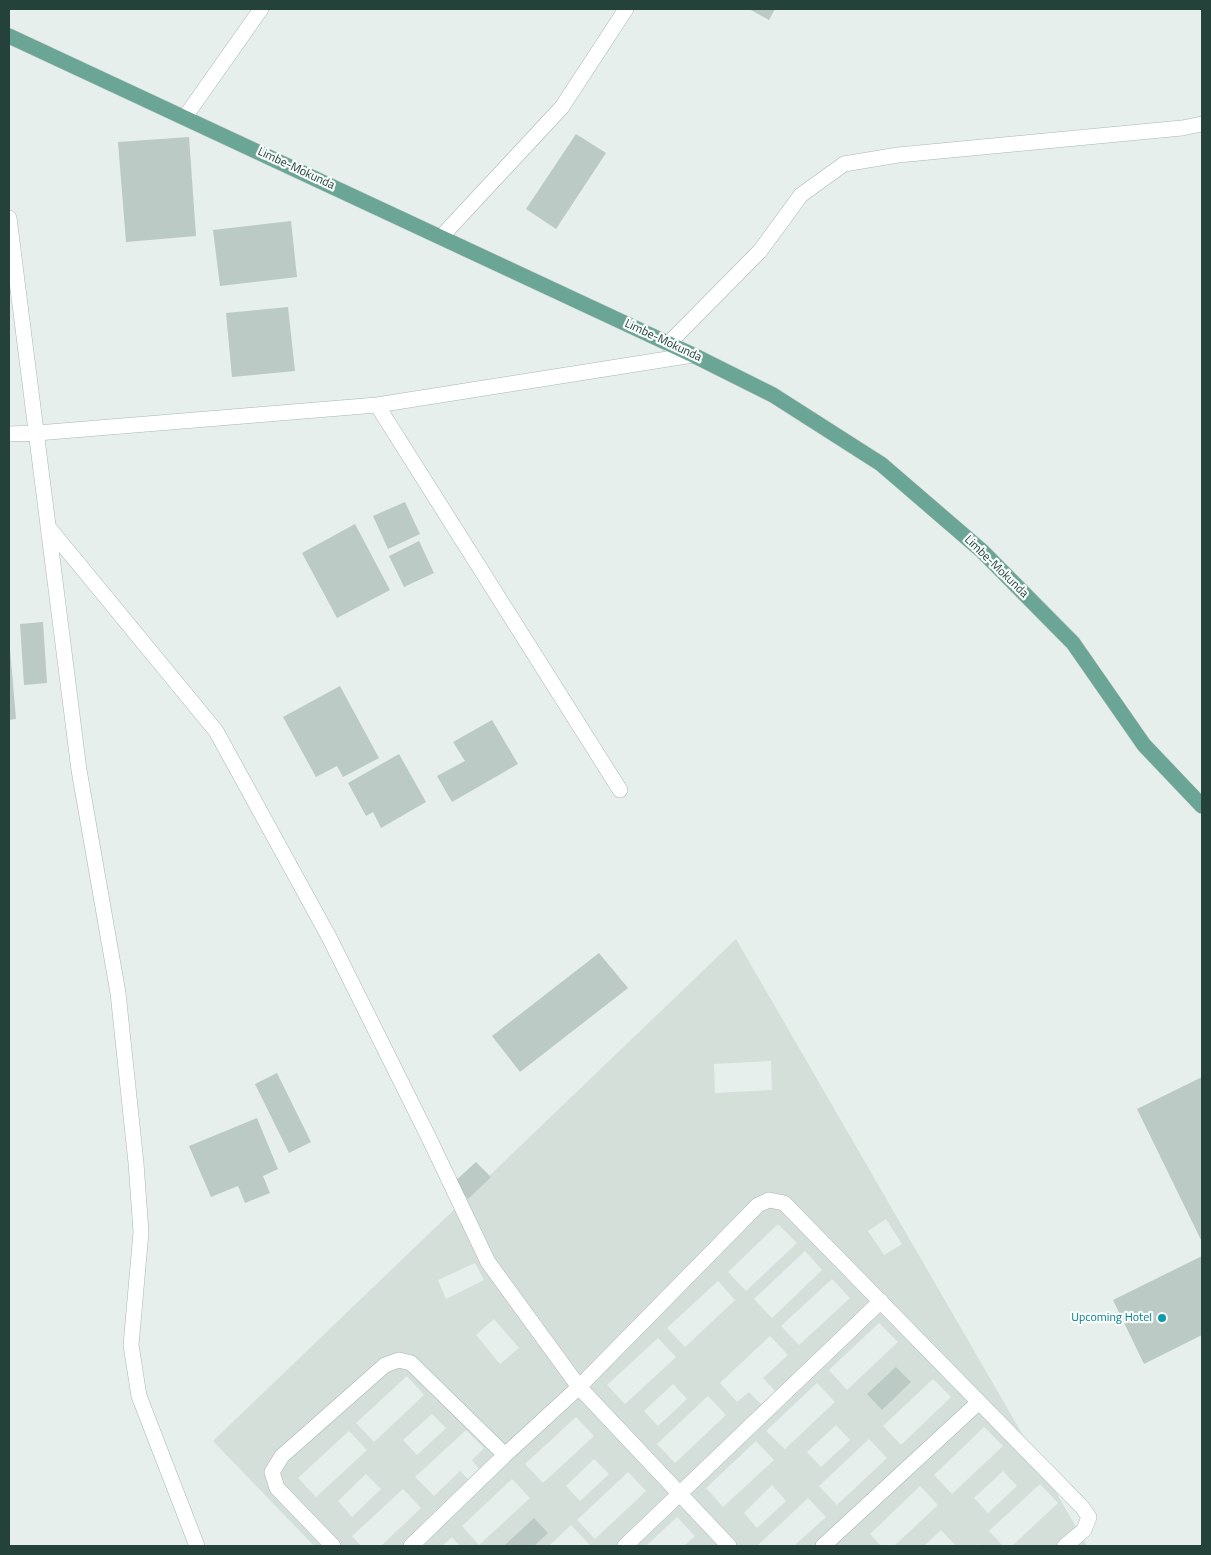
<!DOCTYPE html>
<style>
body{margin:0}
#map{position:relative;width:1211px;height:1555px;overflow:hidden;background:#e6efeb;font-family:"Titillium Web",sans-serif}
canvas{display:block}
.frame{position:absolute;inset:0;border:10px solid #24423a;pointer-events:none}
</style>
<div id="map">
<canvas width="1211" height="1555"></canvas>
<div class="frame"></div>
</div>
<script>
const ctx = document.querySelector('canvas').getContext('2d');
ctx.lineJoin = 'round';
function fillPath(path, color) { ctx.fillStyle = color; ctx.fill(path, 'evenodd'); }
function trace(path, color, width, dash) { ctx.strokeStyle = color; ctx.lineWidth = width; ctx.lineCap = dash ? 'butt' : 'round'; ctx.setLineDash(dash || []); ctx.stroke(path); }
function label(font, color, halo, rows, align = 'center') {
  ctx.font = font + ' "Titillium Web",sans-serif'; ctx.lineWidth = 4.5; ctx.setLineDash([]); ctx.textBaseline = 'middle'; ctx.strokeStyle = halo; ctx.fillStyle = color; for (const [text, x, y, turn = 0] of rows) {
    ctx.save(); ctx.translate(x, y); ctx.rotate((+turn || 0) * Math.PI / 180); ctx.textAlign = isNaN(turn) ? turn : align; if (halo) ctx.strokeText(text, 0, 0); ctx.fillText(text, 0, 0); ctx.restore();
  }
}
const built = new Path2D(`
 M 736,939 L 1087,1546 L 1012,1546 L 1058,1503 L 1040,1484 L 989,1531 L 1003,1546 L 980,1546 L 978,1544 L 975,1546 L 954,1546 L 955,1545 L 941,1530 L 924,1546 L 894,1546 L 938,1505 L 920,1486 L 870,1534 L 881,1546 L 796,1546 L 795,1545 L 826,1517 L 808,1498 L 757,1546 L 684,1546 L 695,1536 L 677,1517 L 646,1546 L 588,1546 L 589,1544 L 571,1525 L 549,1546 L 460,1546 L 452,1537 L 442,1546 L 381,1546 L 421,1508 L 403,1489 L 352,1536 L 361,1546 L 314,1546 L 213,1441 ZM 771,1061 L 772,1090 L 715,1093 L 714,1064 ZM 886,1219 L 902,1244 L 884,1255 L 868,1231 ZM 778,1224 L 797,1243 L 746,1291 L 728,1272 ZM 805,1251 L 822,1270 L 772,1318 L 754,1299 ZM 475,1263 L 484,1280 L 446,1299 L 438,1280 ZM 832,1279 L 850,1298 L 799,1345 L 781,1326 ZM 718,1281 L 735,1300 L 685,1347 L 667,1328 ZM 494,1319 L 519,1348 L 500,1364 L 476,1335 ZM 879,1323 L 898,1342 L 847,1390 L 829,1370 ZM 770,1336 L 788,1355 L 763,1378 L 775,1391 L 761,1404 L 749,1392 L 737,1402 L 720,1383 ZM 658,1338 L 676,1357 L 625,1404 L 607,1385 ZM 407,1376 L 424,1395 L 374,1442 L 356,1423 ZM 933,1379 L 951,1397 L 901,1445 L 883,1426 ZM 817,1383 L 835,1402 L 785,1449 L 766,1431 ZM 673,1384 L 687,1399 L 658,1426 L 644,1411 ZM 708,1396 L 726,1415 L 675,1463 L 657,1444 ZM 432,1414 L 446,1428 L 417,1455 L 403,1440 ZM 576,1417 L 594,1436 L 543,1483 L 525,1464 ZM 836,1425 L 850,1440 L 821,1467 L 807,1452 ZM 984,1427 L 1003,1446 L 952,1494 L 934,1475 ZM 466,1430 L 484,1448 L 472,1460 L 479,1469 L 468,1479 L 460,1471 L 434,1496 L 415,1477 ZM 349,1431 L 367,1450 L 316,1497 L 298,1478 ZM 869,1439 L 887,1458 L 837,1505 L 819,1486 ZM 756,1441 L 774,1460 L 723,1507 L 706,1488 ZM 594,1459 L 609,1474 L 580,1501 L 566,1486 ZM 1003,1471 L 1017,1486 L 988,1513 L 974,1498 ZM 628,1472 L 646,1491 L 595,1539 L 577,1520 ZM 366,1474 L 381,1489 L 352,1517 L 338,1501 ZM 512,1479 L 530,1498 L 479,1545 L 462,1526 ZM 772,1485 L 786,1501 L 757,1528 L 744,1513 Z`);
const building = new Path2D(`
 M 749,9 L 775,9 L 769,20 Z
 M 576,134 L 606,153 L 556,229 L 526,209 Z
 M 189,137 L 196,236 L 126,242 L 118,142 Z
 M 291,221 L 297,277 L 220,286 L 213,230 Z
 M 288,307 L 295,371 L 232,377 L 226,313 Z
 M 405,502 L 420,534 L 388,549 L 373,516 Z
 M 355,524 L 390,590 L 337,618 L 302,553 Z
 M 419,541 L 434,573 L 404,587 L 389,556 Z
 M 43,622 L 47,683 L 24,685 L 20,624 Z
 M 10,649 L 16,719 L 9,720 L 9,650 Z
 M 340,686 L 379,758 L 343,777 L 337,766 L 316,777 L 283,717 Z
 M 492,720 L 518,764 L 452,802 L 437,776 L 465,761 L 453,742 Z
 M 399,754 L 426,802 L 381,828 L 373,812 L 366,816 L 348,783 Z
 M 599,953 L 628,988 L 520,1072 L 492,1036 Z
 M 277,1073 L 311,1142 L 289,1153 L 255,1084 Z
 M 1202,1077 L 1202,1242 L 1137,1109 Z
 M 257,1118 L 278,1169 L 263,1176 L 270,1193 L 245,1203 L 238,1186 L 211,1197 L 189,1146 Z
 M 476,1162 L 491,1177 L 468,1199 L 453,1183 Z
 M 1202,1256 L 1202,1335 L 1144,1364 L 1113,1300 Z
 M 896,1367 L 911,1382 L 882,1410 L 867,1394 Z
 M 534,1518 L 548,1533 L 534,1546 L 506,1546 L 505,1545 Z`);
const street = new Path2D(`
 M 185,117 L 261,9
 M 9,218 L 79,770 L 118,993 L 136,1163 L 141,1232 L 131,1345 L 139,1396 L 197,1546
 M 441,237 L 562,107 L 626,9
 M 668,344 L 760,251 L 801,195 L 844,164 L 898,155 L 1182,128 L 1202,124
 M 377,405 L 620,790
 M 9,434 L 37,433 L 377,405 L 693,355
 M 49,528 L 216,731 L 329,937 L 428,1136 L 488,1262 L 579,1387 L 729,1546
 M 979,1402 L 1082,1507 L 1089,1517 L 1084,1530 L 1065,1546
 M 333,1546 L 277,1488 L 272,1472 L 282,1456 L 385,1365 L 399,1360 L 411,1363 L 505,1455
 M 411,1546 L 505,1455 L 579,1387 L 758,1205 L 769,1200 L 784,1203 L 979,1402 L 823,1546
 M 625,1546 L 881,1301`);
const primary = new Path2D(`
 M 9,36 L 693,355 L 773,395 L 881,464 L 982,551 L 1073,643 L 1144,745 L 1202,806`);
const markers = [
 [1162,1318,5,"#0f9aa8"]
];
const streetNames = [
 ["Limbe-Mokunda",296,169,25],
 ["Limbe-Mokunda",663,341,25],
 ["Limbe-Mokunda",996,567,44]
];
const cultureNames = [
 ["Upcoming Hotel",1152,1318]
];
fillPath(built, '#d4dfda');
fillPath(building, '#bbcac4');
trace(street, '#a8b8b2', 16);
trace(primary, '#c2cac8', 16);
trace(street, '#fff', 15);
trace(primary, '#6aa596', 15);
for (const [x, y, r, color] of markers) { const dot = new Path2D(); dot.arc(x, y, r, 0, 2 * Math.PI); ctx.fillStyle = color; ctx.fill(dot); trace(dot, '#f7fbf9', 2); }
label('12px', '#24423a', '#f7fbf9', streetNames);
label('12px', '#0d838f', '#f7fbf9', cultureNames, 'right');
</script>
